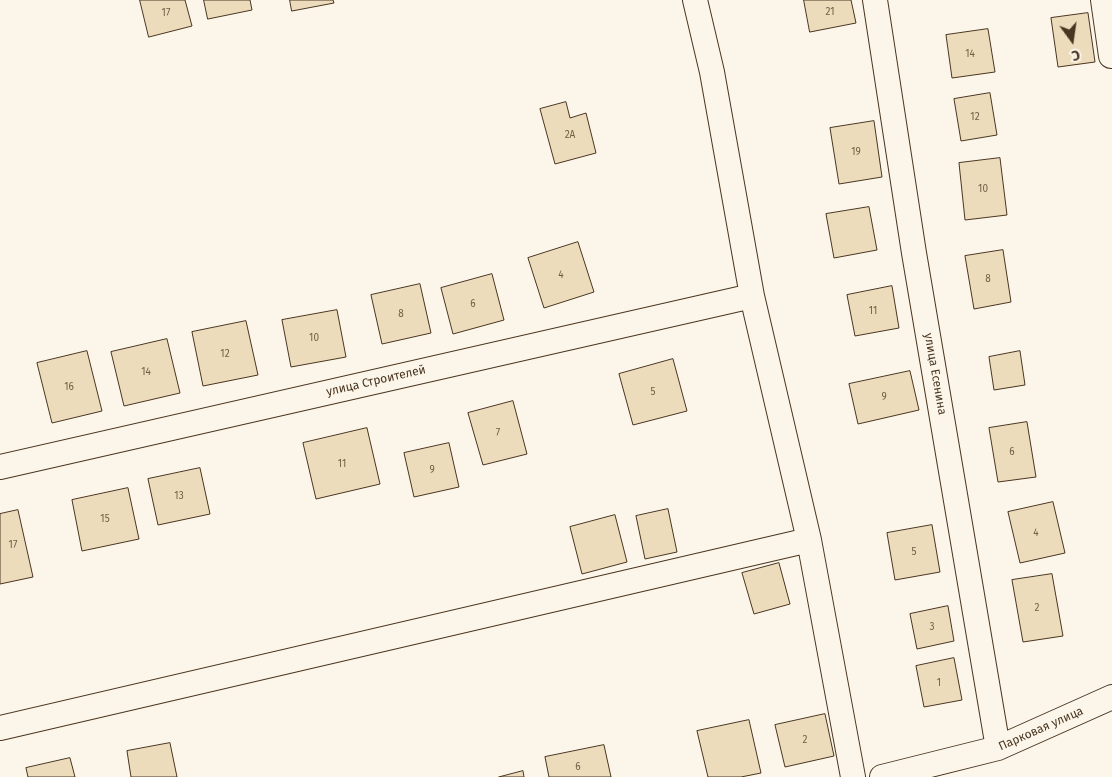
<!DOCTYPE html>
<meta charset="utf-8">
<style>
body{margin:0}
#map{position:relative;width:1112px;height:777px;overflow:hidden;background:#fbf6e9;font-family:"Fira Sans",sans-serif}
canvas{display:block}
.north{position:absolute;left:1047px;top:15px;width:50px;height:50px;-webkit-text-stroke:4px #fbf6e9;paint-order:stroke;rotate:166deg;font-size:14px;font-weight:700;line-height:20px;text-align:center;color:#4a3520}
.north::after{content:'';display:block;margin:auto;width:18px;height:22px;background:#4a3520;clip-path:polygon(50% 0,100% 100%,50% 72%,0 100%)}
</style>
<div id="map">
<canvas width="1112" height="777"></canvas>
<div class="north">С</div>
</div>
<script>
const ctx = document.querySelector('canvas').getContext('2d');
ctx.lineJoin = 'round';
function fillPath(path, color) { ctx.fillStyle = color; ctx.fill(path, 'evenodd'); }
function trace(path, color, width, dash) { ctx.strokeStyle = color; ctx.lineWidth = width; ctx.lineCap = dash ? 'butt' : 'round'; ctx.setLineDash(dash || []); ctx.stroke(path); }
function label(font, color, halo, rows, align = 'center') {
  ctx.font = font + ' "Fira Sans",sans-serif'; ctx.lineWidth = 4; ctx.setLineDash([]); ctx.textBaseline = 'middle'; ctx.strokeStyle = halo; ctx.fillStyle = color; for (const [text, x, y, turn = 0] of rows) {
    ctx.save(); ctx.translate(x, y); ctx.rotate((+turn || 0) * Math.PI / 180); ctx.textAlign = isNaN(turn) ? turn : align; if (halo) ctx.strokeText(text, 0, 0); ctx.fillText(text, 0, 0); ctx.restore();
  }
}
const building = new Path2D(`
 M 140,0 L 185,0 L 192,26 L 149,37 Z
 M 204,0 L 250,0 L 252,10 L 208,19 Z
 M 290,0 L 333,0 L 334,3 L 292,11 Z
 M 804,0 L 851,0 L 856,23 L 810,32 Z
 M 1088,13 L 1095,62 L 1058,67 L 1051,18 Z
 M 988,29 L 995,72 L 952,78 L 946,35 Z
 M 990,93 L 997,135 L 961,141 L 954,99 Z
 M 566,102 L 570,118 L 586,113 L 596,153 L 555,164 L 540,109 Z
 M 874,121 L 882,177 L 839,184 L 830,128 Z
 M 1000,158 L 1007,215 L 965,220 L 959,163 Z
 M 869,207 L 877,250 L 834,258 L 826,214 Z
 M 578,242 L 594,292 L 544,308 L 528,258 Z
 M 1003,250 L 1011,302 L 974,309 L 965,256 Z
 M 492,274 L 504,320 L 453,334 L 441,288 Z
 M 420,284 L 431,333 L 382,344 L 371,295 Z
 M 892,286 L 899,328 L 855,336 L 847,295 Z
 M 337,310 L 346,357 L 291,367 L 282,320 Z
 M 246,321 L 258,375 L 203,386 L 192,332 Z
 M 167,339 L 180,393 L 124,406 L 111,352 Z
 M 87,351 L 102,411 L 52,423 L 37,363 Z
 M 1020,351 L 1025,385 L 994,390 L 989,357 Z
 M 673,359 L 687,411 L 633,425 L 619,374 Z
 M 910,371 L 919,410 L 858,424 L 849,384 Z
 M 513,401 L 527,454 L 483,465 L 468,413 Z
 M 1027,422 L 1036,477 L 998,482 L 989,428 Z
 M 367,428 L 380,484 L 316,499 L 303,443 Z
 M 449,443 L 459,487 L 414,497 L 404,453 Z
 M 200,468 L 210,514 L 158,525 L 148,479 Z
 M 128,488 L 139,539 L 82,551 L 72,500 Z
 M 1053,502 L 1065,553 L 1020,563 L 1008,512 Z
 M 668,509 L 677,552 L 645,559 L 636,516 Z
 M 18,510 L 33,577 L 0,584 L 0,514 Z
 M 615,515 L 627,562 L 582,574 L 570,527 Z
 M 932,525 L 940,572 L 895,580 L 887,533 Z
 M 779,563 L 790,604 L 754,614 L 742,573 Z
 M 1052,574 L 1063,636 L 1023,642 L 1012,580 Z
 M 948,606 L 954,641 L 917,649 L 910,614 Z
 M 954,658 L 962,700 L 924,707 L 916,666 Z
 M 825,714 L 834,756 L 785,767 L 775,725 Z
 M 749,720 L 761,773 L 741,777 L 708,777 L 697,731 Z
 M 170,743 L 177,777 L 131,777 L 127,751 Z
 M 604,745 L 611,777 L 549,777 L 545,757 Z
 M 70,758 L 75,777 L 28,777 L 26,768 Z
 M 523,771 L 524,777 L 499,777 Z`);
const minor = new Path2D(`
 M 695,0 L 712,72 L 752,296 L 809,540 L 853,777
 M 875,0 L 914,253 L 998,748
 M 1103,0 L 1111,56
 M 0,467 L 752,296
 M 0,728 L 809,540
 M 882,777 L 998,748 L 1112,697`);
const numberNames = [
 ["21",830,12],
 ["17",166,13],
 ["14",970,54],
 ["12",975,117],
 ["2А",570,135],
 ["19",856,152],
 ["10",983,189],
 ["4",561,275],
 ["8",988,279],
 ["6",473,304],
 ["11",873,311],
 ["8",401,314],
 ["10",314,338],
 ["12",225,354],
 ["14",146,372],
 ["16",69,387],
 ["5",653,392],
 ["9",884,397],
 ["7",498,433],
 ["6",1012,452],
 ["11",342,464],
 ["9",432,470],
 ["13",179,496],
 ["15",105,519],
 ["4",1036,533],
 ["17",13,545],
 ["5",914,552],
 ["2",1037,608],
 ["3",932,627],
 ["1",939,683],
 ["2",805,740],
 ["6",578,767]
];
const streetNames = [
 ["улица Есенина",935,374,80],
 ["улица Строителей",376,381,-13],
 ["Парковая улица",1041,729,-24]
];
fillPath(building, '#ecdcbc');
trace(building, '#4a3520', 1);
trace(minor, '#4a3520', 26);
trace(minor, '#fbf6e9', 24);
label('10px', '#725f47', null, numberNames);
label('12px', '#4a3520', '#fbf6e9', streetNames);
</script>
